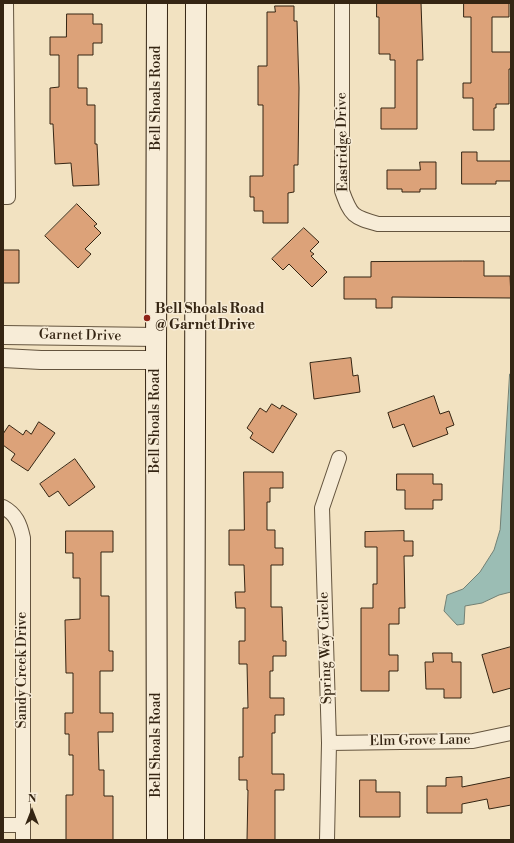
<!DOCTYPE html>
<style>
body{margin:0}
#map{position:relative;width:514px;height:843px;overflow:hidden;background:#f2e2c1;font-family:"Libre Bodoni",serif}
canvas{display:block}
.frame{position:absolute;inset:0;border:4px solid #352513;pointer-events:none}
.north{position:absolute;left:12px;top:791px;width:40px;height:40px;-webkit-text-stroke:3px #f7ecd7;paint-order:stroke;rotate:0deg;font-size:11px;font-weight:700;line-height:16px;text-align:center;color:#352513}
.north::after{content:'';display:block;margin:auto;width:14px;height:18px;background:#352513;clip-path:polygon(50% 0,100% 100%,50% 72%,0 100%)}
</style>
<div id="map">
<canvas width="514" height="843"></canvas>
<div class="frame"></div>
<div class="north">N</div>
</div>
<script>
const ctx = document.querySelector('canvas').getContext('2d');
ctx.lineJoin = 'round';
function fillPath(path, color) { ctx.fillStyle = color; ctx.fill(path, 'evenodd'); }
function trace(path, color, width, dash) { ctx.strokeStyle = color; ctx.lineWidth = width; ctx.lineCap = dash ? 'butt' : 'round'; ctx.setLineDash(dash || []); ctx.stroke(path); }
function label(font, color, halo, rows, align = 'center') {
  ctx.font = font + ' "Libre Bodoni",serif'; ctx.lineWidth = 3; ctx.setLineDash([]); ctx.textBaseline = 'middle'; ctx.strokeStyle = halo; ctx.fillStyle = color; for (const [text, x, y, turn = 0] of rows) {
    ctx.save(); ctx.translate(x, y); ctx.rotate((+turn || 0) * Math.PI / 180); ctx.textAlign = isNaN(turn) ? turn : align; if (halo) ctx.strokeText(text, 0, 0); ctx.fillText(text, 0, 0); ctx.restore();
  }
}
const water = new Path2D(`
 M 510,374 L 511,374 L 511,592 L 499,595 L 482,603 L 465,606 L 464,624 L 457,625 L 444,611 L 447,595 L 463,589 L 480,572 L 494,550 L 500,530 Z`);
const building = new Path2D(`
 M 377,3 L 421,3 L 423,60 L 417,60 L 417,129 L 381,129 L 381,108 L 395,108 L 395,60 L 390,60 L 390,54 L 379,54 L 379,17 L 377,17 Z
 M 464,3 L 509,3 L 509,17 L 492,17 L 492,52 L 511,52 L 511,69 L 509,69 L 509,104 L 496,104 L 496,108 L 494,108 L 494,130 L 473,130 L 473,98 L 463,98 L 463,83 L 471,83 L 471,17 L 464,17 Z
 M 275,6 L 294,6 L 294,21 L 297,21 L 299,88 L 298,165 L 294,165 L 294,192 L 288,193 L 288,223 L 263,223 L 263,211 L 254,211 L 254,197 L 250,197 L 250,176 L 263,176 L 263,105 L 258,105 L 258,66 L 267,66 L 267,12 L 275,12 Z
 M 67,14 L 93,14 L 93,24 L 102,24 L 102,43 L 93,43 L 93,55 L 78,55 L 78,88 L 87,88 L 87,105 L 95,105 L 95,144 L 97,144 L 99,185 L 73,186 L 71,163 L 55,164 L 53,124 L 50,124 L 50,88 L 59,87 L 59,55 L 50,55 L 50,37 L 66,37 Z
 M 462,152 L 477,152 L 477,161 L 511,161 L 511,181 L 496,181 L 496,184 L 462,184 Z
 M 420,162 L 436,162 L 436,189 L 420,189 L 420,192 L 402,192 L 402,189 L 387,189 L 387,170 L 420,170 Z
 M 77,204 L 97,224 L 94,226 L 101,233 L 85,249 L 91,254 L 78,268 L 45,236 Z
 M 304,228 L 319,242 L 310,251 L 314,254 L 311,256 L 327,272 L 312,287 L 289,264 L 283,270 L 272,259 Z
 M 3,250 L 19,250 L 19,283 L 3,283 Z
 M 463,261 L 484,261 L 484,276 L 510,276 L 511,298 L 392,297 L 392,308 L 376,308 L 376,299 L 344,299 L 344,277 L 371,277 L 371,262 Z
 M 351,358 L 353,376 L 358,375 L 360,392 L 314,399 L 310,363 Z
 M 434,396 L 440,414 L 449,411 L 454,425 L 446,428 L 448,434 L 413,447 L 404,424 L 393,428 L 388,413 Z
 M 272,404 L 280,409 L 282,405 L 297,414 L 273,453 L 250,438 L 253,433 L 247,428 L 260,408 L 266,412 Z
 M 39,422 L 55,433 L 28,471 L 11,460 L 15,454 L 3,445 L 3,434 L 9,425 L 23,435 L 26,430 L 31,434 Z
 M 75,459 L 95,487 L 69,506 L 58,491 L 49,497 L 40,484 Z
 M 244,472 L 283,472 L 283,488 L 270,488 L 270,502 L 267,502 L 267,530 L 275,530 L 275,548 L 283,548 L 283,565 L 271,565 L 271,607 L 282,607 L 283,641 L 286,641 L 286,656 L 273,656 L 273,671 L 270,671 L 270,698 L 284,698 L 284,715 L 275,715 L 275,733 L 272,733 L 272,774 L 284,774 L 284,790 L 275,790 L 275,840 L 247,840 L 248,790 L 247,790 L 247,780 L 239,780 L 239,757 L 243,757 L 243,708 L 248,708 L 247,664 L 239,664 L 239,641 L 245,641 L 245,608 L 236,608 L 235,592 L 245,592 L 244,565 L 229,565 L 229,530 L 244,530 Z
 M 397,474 L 433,474 L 433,484 L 442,484 L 442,500 L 433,500 L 433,509 L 405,509 L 405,490 L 397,490 Z
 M 66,531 L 113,531 L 113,552 L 101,552 L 101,596 L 109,596 L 109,651 L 113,651 L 113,671 L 100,671 L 100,713 L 113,713 L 113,732 L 98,732 L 99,770 L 104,770 L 104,796 L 113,796 L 113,840 L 66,840 L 66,795 L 73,795 L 73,755 L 69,755 L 69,734 L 65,734 L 65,713 L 73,713 L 73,673 L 66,673 L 65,620 L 80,619 L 80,578 L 73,578 L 73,553 L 66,553 Z
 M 404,531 L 404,541 L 413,541 L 413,556 L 404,556 L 405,608 L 399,608 L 399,624 L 389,624 L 389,655 L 398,655 L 398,671 L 389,671 L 389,691 L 361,691 L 361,608 L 373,608 L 373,584 L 377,584 L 377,547 L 365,547 L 365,532 Z
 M 511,647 L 511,688 L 493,693 L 482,655 Z
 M 433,653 L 452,653 L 452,662 L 461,662 L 461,698 L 444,698 L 444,689 L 426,689 L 425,662 L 433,662 Z
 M 462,777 L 462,787 L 511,777 L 511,805 L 489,809 L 487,799 L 462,804 L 462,813 L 427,813 L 427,786 L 446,786 L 446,778 Z
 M 360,780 L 376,780 L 376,792 L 400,792 L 400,817 L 360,817 Z`);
const minor = new Path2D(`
 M 342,3 L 342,191 C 351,216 353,217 378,224 L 511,224
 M 3,197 L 8,197 L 6,3
 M 3,507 C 16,514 20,524 23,538 L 23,840
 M 329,743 L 473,741 L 511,733
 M 3,825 L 23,825
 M 327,840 L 329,743 L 322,508 L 339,458`);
const tertiary = new Path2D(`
 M 3,335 L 157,337
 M 3,358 L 41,360 L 156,360`);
const secondary = new Path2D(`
 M 157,3 L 156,360 L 157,840
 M 194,840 L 196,3`);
const markers = [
 [147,318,4,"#8f2418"]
];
const streetNames = [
 ["Bell Shoals Road",157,98,-90],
 ["Eastridge Drive",343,142,-91],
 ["Garnet Drive",80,336,1],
 ["Bell Shoals Road",156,421,-90],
 ["Spring Way Circle",326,648,-92],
 ["Sandy Creek Drive",23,670,-90],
 ["Elm Grove Lane",420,741,-1],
 ["Bell Shoals Road",157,745,-90]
];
const poiNames = [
 ["Bell Shoals Road",155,310],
 ["@ Garnet Drive",155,326]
];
fillPath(water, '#9bbdb4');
trace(water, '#728074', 1);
fillPath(building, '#dca279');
trace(building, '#352513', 1);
trace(minor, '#64543e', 16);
trace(tertiary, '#64543e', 20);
trace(secondary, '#352513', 22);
trace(minor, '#f7ecd7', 14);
trace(tertiary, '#f7ecd7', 18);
trace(secondary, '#f7ecd7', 20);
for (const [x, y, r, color] of markers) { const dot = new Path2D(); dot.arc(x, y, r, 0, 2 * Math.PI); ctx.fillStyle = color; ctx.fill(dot); trace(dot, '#f7ecd7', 1.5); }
label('14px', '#352513', '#f7ecd7', streetNames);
label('bold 14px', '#352513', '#f7ecd7', poiNames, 'left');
</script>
